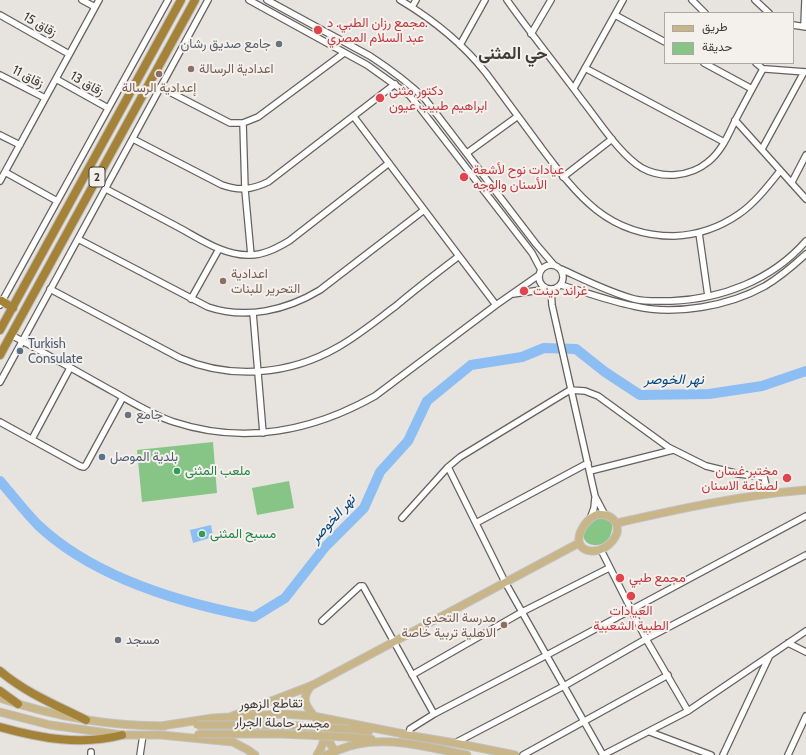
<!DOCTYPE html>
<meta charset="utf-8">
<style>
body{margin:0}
#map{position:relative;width:806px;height:755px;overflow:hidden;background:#e7e3df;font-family:Cabin,Vazirmatn,sans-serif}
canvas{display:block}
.legend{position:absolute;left:664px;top:12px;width:130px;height:52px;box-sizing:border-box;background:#f4f0ec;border:1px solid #aba8a5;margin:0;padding:5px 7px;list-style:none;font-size:12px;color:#3e3c3b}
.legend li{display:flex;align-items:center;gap:8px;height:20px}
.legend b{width:20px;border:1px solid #aba8a5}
</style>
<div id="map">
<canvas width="806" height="755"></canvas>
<ul class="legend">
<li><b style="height:5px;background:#c8b588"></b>طريق</li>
<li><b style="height:11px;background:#87c586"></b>حديقة</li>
</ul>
</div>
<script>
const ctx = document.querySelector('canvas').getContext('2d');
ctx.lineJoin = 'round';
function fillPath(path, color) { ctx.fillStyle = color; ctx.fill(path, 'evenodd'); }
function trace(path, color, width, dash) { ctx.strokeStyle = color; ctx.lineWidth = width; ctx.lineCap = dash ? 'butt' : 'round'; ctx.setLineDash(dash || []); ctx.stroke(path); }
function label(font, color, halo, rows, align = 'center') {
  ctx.font = font + ' Cabin,Vazirmatn,sans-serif'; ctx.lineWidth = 4; ctx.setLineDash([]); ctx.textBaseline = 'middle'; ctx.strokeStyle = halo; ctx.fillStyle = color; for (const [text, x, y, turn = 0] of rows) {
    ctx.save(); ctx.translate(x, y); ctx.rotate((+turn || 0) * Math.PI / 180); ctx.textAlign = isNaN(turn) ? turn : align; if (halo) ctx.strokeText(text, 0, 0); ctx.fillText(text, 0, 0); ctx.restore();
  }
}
const green = new Path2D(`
 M 213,442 L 217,493 L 142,502 L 137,450 Z
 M 289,481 L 294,508 L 257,515 L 252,488 Z
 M 601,517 L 607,518 L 612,523 C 615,556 570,548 588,526 C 592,521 595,519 601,517 Z`);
const water = new Path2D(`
 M 211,525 L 213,537 L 193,543 L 190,530 Z`);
const river = new Path2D(`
 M 0,481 C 13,496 25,512 38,525 C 94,578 180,603 254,617 L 285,598 L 325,547 L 364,508 L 380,472 L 408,441 L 427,401 L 471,365 L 522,357 L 544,348 L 576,349 L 605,372 L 640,395 L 709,394 L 762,386 L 806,371`);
const minor = new Path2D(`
 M 82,0 L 95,7
 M 249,0 L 367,65 L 409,95 L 420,108 L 532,253 L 541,270
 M 267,0 L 370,56 C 390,69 408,82 425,99 L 536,244 L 554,265
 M 400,0 C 432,19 463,44 486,73 C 504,97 522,122 540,146 C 577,195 607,236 674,236 C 698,235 719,228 739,214 C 755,203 768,186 780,171
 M 507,0 C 531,34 557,66 582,100 C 598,120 620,155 642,168 C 662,179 690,177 708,162 C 722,151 728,135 736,119 C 745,102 754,85 763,69
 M 692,0 L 705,13
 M 755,0 L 769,13
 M 412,7 L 416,0
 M 0,15 L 69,54
 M 615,15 L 665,42
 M 793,25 L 806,27
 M 804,26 L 805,0
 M 531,34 L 551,0
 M 460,45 L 485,0
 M 704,63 L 752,89
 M 756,63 L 763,69 L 766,69 L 806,72
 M 585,68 L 724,142
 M 0,75 L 45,98
 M 56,79 L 108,108
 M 160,87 L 230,123 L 243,123 L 258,117 L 344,53
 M 574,88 L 623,0
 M 354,117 L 496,305
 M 735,120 L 806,199
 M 243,123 L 245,190 L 251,255
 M 0,135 L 20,145
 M 133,139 L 222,185 C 239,191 251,190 268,182 L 395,84
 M 762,149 L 804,72
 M 467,153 L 518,116
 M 5,172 L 57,201
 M 563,177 L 612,139
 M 0,181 L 99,0
 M 792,182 L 806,155
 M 106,189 C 129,201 153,214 176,226 C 199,238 223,256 250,255 C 264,255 277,248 289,241 L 389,163
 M 699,233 L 708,296
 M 78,239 L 208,307 C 246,320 287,310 320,290 L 424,210
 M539 277a12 12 0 1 1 24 0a12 12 0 1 1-24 0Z
 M 561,269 C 585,280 608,292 634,299 C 646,302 659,301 671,301 C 722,299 772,280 806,241
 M 561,285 C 585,292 609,301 634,306 C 675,316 729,306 765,286 C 780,277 793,266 806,254
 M 50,289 L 180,358 C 231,380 290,375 338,347 C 359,335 377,320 397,305 C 417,288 438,272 459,256
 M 551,289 L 552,305 L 595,496 L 605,515
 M 513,294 L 548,289
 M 191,299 L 219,249
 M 0,305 L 168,0
 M 253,313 L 263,433
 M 11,335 C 45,353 78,372 112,391 C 132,402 152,415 174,422 C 244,445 313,431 375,396 L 496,305 L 539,275
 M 0,382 L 208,0
 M 0,422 L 80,466 L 84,467 L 86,465 L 123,397
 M 32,439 L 70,368
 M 448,467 L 505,582 L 603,755
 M 590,471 L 673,450
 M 402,518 L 448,467 L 460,457 L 570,390 L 585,391 L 598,396 L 668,447 L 706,466 L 739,474 L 764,477 L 768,493
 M 590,519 L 594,508 L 595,498
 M 476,523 L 588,463
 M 601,550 L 646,639 L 688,711
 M 322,621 L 360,586 L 363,586 L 434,714
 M 788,643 L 806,652
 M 412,675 L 522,612 L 609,568
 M 650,732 L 711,755
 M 409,735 L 410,729 L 434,714 L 547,655 L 806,516
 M 455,743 L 564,686 L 646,639 L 806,555
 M 91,755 L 91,752
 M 140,755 L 143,735
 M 523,755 L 668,675
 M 603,755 L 688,711 L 806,631
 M 723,755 L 769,657
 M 788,755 L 806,716`);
const major = new Path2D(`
 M 596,515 C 608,513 619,519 617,533 C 606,560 568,555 582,529 C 585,523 590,518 596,515 Z
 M 617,523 C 679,509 742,495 806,490
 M 312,685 C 292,707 322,715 324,734 C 325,742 321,749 317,755
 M 0,698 C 52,716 110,726 165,726
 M 0,712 L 50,725 L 122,735 L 161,735 L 233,742 L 248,750 L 255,755
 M 333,723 C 327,731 327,744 336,751
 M 161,726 L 213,718 L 283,714 L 313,716 L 404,734
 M 349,729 L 369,731
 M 401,734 L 455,743 L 515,755
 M 348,737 L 371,739
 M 233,742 C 222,735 220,726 230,717 L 313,685 L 579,543
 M 326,755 C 336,751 347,746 358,744 C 394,737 431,748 467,755`);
const highway = new Path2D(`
 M 2,301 L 13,308
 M 0,330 L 181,0
 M 0,355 L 195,0
 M 0,671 C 26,693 56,705 86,720
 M 0,691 L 18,704
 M 0,727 C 40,738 81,746 122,735`);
const majorBridge = new Path2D(`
 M 197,725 L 281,725 L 349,729
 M 198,734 L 282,734 L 348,737`);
const markers = [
 [318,30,5,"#e0444e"],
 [279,44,4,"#6b7280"],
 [191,69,4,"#8d6e63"],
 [159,74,4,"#8d6e63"],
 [380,98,5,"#e0444e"],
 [464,177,5,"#e0444e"],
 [223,281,4,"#8d6e63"],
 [524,291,5,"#e0444e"],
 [20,351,4,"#5c6f8a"],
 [128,415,4,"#6b7280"],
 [102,457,4,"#5c6f8a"],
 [177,471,4,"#2e9e5b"],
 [787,478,5,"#e0444e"],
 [202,534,4,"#2e9e5b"],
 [620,578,5,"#e0444e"],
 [631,596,5,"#e0444e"],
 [504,625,4,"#8d6e63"],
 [118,640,4,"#6b7280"]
];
const shields = [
 [97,177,16]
];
const shieldNames = [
 ["2",97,177]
];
const healthNames = [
 ["مجمع رزان الطبي. د.",327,23],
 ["عبد السلام المصري",327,38],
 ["دكتور مثنى",389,91],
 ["ابراهيم طبيب عيون",389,106],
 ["عيادات نوح لأشعة",473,170],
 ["الأسنان والوجه",473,185],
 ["غراند دينت",533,291],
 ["مختبر غسان",778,471,"right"],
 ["لصناعة الاسنان",778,486,"right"],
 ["مجمع طبي",629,578],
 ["العيادات",631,611,"center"],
 ["الطبية الشعبية",631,626,"center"]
];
const streetNames = [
 ["زقاق 15",40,25,30],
 ["زقاق 11",28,77,28],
 ["زقاق 13",87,84,30],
 ["تقاطع الزهور",271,704,-1],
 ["مجسر حاملة الجرار",282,723,1]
];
const worshipNames = [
 ["جامع صديق رشان",271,44,"right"],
 ["جامع",136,415],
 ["مسجد",126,640]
];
const educationNames = [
 ["اعدادية الرسالة",199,69],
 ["إعدادية الرسالة",159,88,"center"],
 ["اعدادية",231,274],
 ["التحرير للبنات",231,289],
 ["مدرسة التحدي",496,618,"right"],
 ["الاهلية تربية خاصة",496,633,"right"]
];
const serviceNames = [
 ["Turkish",28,344],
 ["Consulate",28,359],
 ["بلدية الموصل",110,457]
];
const leisureNames = [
 ["ملعب المثنى",185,471],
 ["مسبح المثنى",210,534]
];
const waterNames = [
 ["نهر الخوصر",674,380],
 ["نهر الخوصر",333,519,-48]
];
const districtNames = [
 ["حي المثنى",513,54]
];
fillPath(green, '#87c586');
fillPath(water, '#8cbdf3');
trace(river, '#8cbdf3', 10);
trace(minor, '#65625e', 8);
trace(major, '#c1c1c0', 9);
trace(highway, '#c1c1c0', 10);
trace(minor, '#fff', 5.5);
trace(major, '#c8b588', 7);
trace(highway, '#a48339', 8);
trace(majorBridge, '#c1c1c0', 9, []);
trace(majorBridge, '#c8b588', 7);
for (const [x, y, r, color] of markers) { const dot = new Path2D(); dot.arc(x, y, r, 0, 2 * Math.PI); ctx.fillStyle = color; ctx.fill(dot); trace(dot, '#f4f0ec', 1.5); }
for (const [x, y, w] of shields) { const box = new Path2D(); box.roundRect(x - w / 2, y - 10, w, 20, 3); ctx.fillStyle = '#f4f0ec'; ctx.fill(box); trace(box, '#3e3c3b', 1); }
label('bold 12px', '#3e3c3b', null, shieldNames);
label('13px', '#be3a42', '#f4f0ec', healthNames, 'left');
label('13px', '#3e3c3b', '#f4f0ec', streetNames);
label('13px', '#5b616d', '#f4f0ec', worshipNames, 'left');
label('13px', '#785e54', '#f4f0ec', educationNames, 'left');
label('13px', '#4e5e75', '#f4f0ec', serviceNames, 'left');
label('13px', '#27864d', '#f4f0ec', leisureNames, 'left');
label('italic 14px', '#014682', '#f4f0ec', waterNames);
label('bold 17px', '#3e3c3b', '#f4f0ec', districtNames);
</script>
